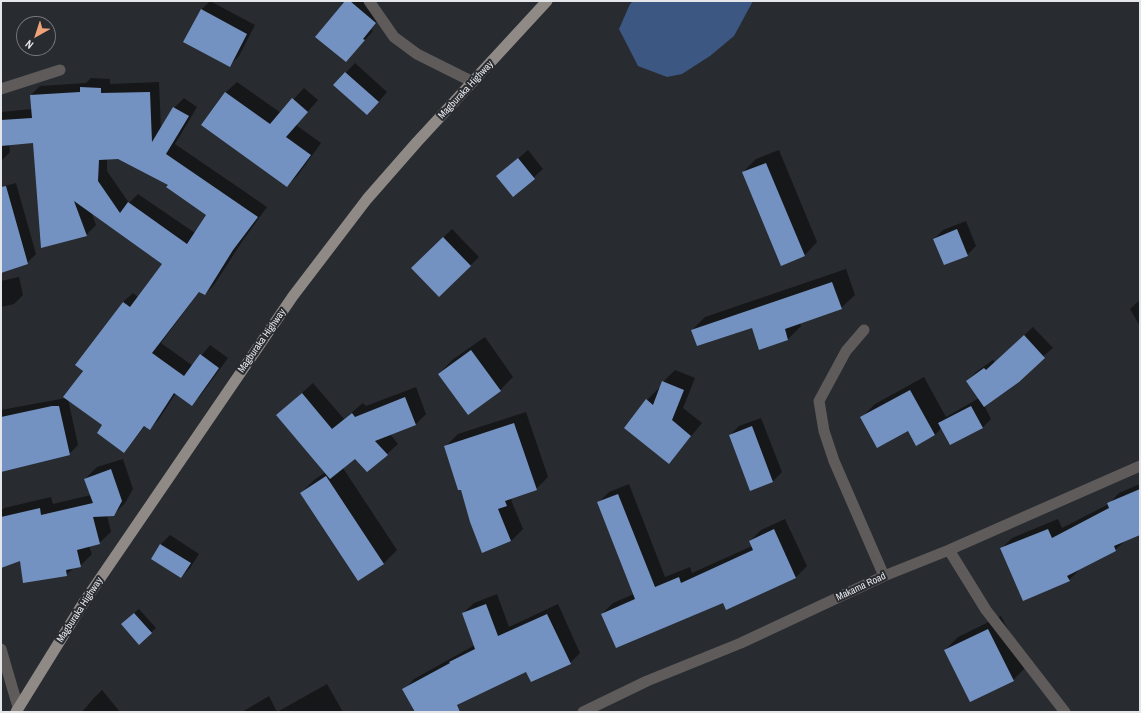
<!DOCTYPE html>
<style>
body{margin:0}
#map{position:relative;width:1141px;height:713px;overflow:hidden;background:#282b30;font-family:"Archivo Narrow",sans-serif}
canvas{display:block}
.frame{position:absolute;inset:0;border:2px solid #e4e6ea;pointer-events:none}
.north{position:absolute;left:16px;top:16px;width:40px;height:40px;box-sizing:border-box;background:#282b30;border:1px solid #73767a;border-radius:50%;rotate:219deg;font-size:11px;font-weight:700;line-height:16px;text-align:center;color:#e4e6ea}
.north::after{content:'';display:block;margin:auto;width:14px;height:18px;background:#f0a279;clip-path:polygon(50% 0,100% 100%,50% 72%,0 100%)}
</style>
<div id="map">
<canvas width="1141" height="713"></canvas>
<div class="frame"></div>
<div class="north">N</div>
</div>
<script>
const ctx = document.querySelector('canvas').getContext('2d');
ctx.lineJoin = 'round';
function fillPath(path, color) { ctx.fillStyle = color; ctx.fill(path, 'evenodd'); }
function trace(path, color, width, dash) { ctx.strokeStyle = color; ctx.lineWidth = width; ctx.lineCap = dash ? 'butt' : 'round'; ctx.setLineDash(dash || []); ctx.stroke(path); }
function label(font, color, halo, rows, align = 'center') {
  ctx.font = font + ' "Archivo Narrow",sans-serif'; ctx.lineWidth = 4; ctx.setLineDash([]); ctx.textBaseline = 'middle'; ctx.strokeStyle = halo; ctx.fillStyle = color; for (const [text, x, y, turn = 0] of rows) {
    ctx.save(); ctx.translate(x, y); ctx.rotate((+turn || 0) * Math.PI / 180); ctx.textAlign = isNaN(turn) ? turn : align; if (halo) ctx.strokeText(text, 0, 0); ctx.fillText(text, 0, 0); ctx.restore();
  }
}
const forest = new Path2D(`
 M 633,1 L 753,1 L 734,36 L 710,56 L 682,74 L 667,77 L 638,66 L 619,29 L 630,4 Z`);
const shadow = new Path2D(`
 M 210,1 L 255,25 L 239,56 L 230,65 L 201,10 Z
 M 347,1 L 369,1 L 384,13 L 371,30 L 373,31 L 346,61 Z
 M 355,63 L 387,92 L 376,105 L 334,85 Z
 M 91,78 L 110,79 L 110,84 L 159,82 L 161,129 L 174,108 L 184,98 L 197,107 L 175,144 L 267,207 L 243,240 L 214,285 L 205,294 L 200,291 L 161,343 L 193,366 L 210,345 L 228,358 L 201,395 L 192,404 L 176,393 L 159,419 L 150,429 L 145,426 L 124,452 L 104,425 L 68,399 L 78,445 L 69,454 L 1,471 L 1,410 L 66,398 L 123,302 L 133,293 L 138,297 L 163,263 L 91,212 L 96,225 L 86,235 L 34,142 L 9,144 L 10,152 L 1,161 L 1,112 L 32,109 L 31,95 L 40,86 L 86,83 ZM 118,158 L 169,184 L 207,215 L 195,233 L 138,194 L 129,203 L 107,171 L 107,159 Z
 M 237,82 L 281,113 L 304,88 L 318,100 L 296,125 L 321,143 L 298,175 L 287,186 L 225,93 Z
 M 528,150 L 543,169 L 514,195 L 507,168 Z
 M 779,150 L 817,242 L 804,256 L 743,172 L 756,159 Z
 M 16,183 L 36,254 L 27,263 L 1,266 L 1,187 Z
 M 966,221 L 976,246 L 967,255 L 934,239 L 943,230 Z
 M 452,229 L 479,257 L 439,296 L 412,268 Z
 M 846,269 L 855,295 L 841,308 L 800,322 L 801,326 L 788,339 L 760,348 L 753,326 L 692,330 L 705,317 Z
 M 19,277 L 23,295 L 14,304 L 1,307 L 1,281 Z
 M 1140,300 L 1140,326 L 1130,309 Z
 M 1033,327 L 1053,348 L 984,405 L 991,419 L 982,428 L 942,427 L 935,435 L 917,444 L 909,429 L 862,417 L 875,404 L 924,377 L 946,417 L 979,398 L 967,381 L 976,372 L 993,360 L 995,362 Z
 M 485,337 L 513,377 L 500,390 L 468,413 L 439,374 L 452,360 Z
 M 675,370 L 695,378 L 683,408 L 702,423 L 669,463 L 647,400 L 659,388 L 660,390 L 663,382 Z
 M 313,383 L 344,419 L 363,403 L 366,406 L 416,387 L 426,414 L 415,425 L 390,434 L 398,444 L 387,454 L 356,457 L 343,468 L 397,550 L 383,564 L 301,493 L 314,480 L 326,472 L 277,415 Z
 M 526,412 L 548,477 L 536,489 L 515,496 L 511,500 L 523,529 L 511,541 L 483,551 L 446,446 L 458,434 Z
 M 761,418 L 782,472 L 773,481 L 750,490 L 730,435 L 739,426 Z
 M 123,459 L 133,489 L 125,503 L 113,515 L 107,515 L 111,532 L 99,543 L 89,546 L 92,554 L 80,566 L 75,567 L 66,575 L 20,559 L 1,556 L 1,511 L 4,508 L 51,497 L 53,504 L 91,495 L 85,479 L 97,467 Z
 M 629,484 L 665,577 L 690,567 L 692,573 L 752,546 L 750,541 L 761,530 L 785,519 L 807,566 L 796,577 L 726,609 L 723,602 L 602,614 L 613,603 L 634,594 L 598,503 L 609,492 Z
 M 1140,484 L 1140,534 L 1125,541 L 1115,550 L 1080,569 L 1069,580 L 1002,548 L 1012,538 L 1058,519 L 1062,528 L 1109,504 L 1119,493 Z
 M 170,535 L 199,554 L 190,568 L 181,577 L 152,558 L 161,544 Z
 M 497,594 L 509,627 L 558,604 L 580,653 L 570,663 L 527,671 L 463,701 L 449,712 L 416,712 L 404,690 L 414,679 L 475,645 L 463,613 L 474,603 Z
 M 139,609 L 156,628 L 139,643 L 126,620 Z
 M 1001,616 L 1027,666 L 1013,680 L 971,701 L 945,650 L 958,637 Z
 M 327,684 L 343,712 L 242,712 L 269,696 L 277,712 Z
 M 102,690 L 120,712 L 82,712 L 94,698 Z`);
const building = new Path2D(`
 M 345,1 L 350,1 L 376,23 L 363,39 L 365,40 L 346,62 L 315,37 Z
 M 201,9 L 247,34 L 230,67 L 183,42 Z
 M 345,72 L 379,102 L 367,115 L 333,85 Z
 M 80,87 L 101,88 L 101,93 L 150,92 L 152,142 L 173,107 L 189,116 L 166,154 L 258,217 L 233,250 L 205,295 L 199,292 L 152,353 L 184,376 L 200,354 L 219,368 L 192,406 L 174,393 L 150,430 L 144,426 L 124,453 L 97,433 L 102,425 L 63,397 L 83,371 L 75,365 L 123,302 L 130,307 L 162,264 L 74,201 L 87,236 L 41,248 L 33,143 L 1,146 L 1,120 L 32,118 L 30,95 L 80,92 ZM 118,159 L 168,185 L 166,187 L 206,215 L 187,244 L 128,202 L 120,213 L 98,181 L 99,160 Z
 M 225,92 L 270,124 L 292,98 L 308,112 L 286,137 L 311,155 L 287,187 L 201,125 Z
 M 518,158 L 535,179 L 513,197 L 496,176 Z
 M 766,163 L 805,256 L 781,266 L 742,172 Z
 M 6,186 L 28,264 L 1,273 L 1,187 Z
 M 957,229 L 968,256 L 944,265 L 933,239 Z
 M 443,237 L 471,266 L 439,297 L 411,268 Z
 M 832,282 L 842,309 L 785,329 L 788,340 L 759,350 L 752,328 L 697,346 L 691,330 Z
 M 1024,335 L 1045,358 L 1019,382 L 984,407 L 966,381 L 984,368 L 986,370 Z
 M 471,350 L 501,391 L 468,415 L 438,374 Z
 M 662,381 L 684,390 L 672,420 L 691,436 L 669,464 L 624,428 L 646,399 L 653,405 Z
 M 910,390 L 935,435 L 916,446 L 908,431 L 877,448 L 860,417 Z
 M 302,393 L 332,429 L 352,413 L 355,417 L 405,397 L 416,425 L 375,441 L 388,455 L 367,472 L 355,459 L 330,479 L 276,415 Z
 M 52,406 L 59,406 L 70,455 L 1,472 L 1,417 Z
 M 971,406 L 983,428 L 950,445 L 938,423 Z
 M 514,423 L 537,490 L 505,501 L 507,506 L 498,509 L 511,541 L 482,553 L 470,522 L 461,490 L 458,490 L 444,446 Z
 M 752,426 L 773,482 L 750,491 L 729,435 Z
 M 111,469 L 122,501 L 114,516 L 93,517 L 100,544 L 77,550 L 81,567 L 66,570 L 67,576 L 23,583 L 20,561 L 1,568 L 1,517 L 40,508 L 41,515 L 93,503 L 84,479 Z
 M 326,476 L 384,564 L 358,581 L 300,493 Z
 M 1140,489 L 1140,535 L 1114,546 L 1116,551 L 1067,576 L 1070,581 L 1023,601 L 1000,548 L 1048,529 L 1052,538 L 1109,508 L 1107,503 Z
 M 618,494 L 655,587 L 679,577 L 681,583 L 753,550 L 749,541 L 774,529 L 796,578 L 726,610 L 723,603 L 616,648 L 601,614 L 635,599 L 597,502 Z
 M 160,544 L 191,563 L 181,578 L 151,559 Z
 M 486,604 L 498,636 L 547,614 L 571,664 L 531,682 L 526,672 L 457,705 L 460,712 L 415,712 L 402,689 L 450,663 L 449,662 L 475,649 L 462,613 Z
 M 134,613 L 152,633 L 139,645 L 121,624 Z
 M 988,629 L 1014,681 L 970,702 L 944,650 Z`);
const minor = new Path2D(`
 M 369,1 L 394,37 L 417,54 L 473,82
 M 1,89 L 60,70
 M 864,330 L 846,351 L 819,401 L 824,431 L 834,461 L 884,576
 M 949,550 L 986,610 L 1065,712
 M 1,649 L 18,707
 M 583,712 L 647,681 L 741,643 L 884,576 L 949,550 L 1140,466`);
const primary = new Path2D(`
 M 16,712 L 84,602 L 293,296 L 367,199 L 417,142 L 547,1`);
const streetNames = [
 ["Magburaka Highway",466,90,-47],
 ["Magburaka Highway",262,341,-55],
 ["Makama Road",861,587,-25],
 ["Magburaka Highway",80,610,-57]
];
fillPath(forest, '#3b5782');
fillPath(shadow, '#0007');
fillPath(building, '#7492c1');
trace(minor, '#5e5b5a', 11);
trace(primary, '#908a87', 11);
label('10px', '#e4e6ea', '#282b30', streetNames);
</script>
